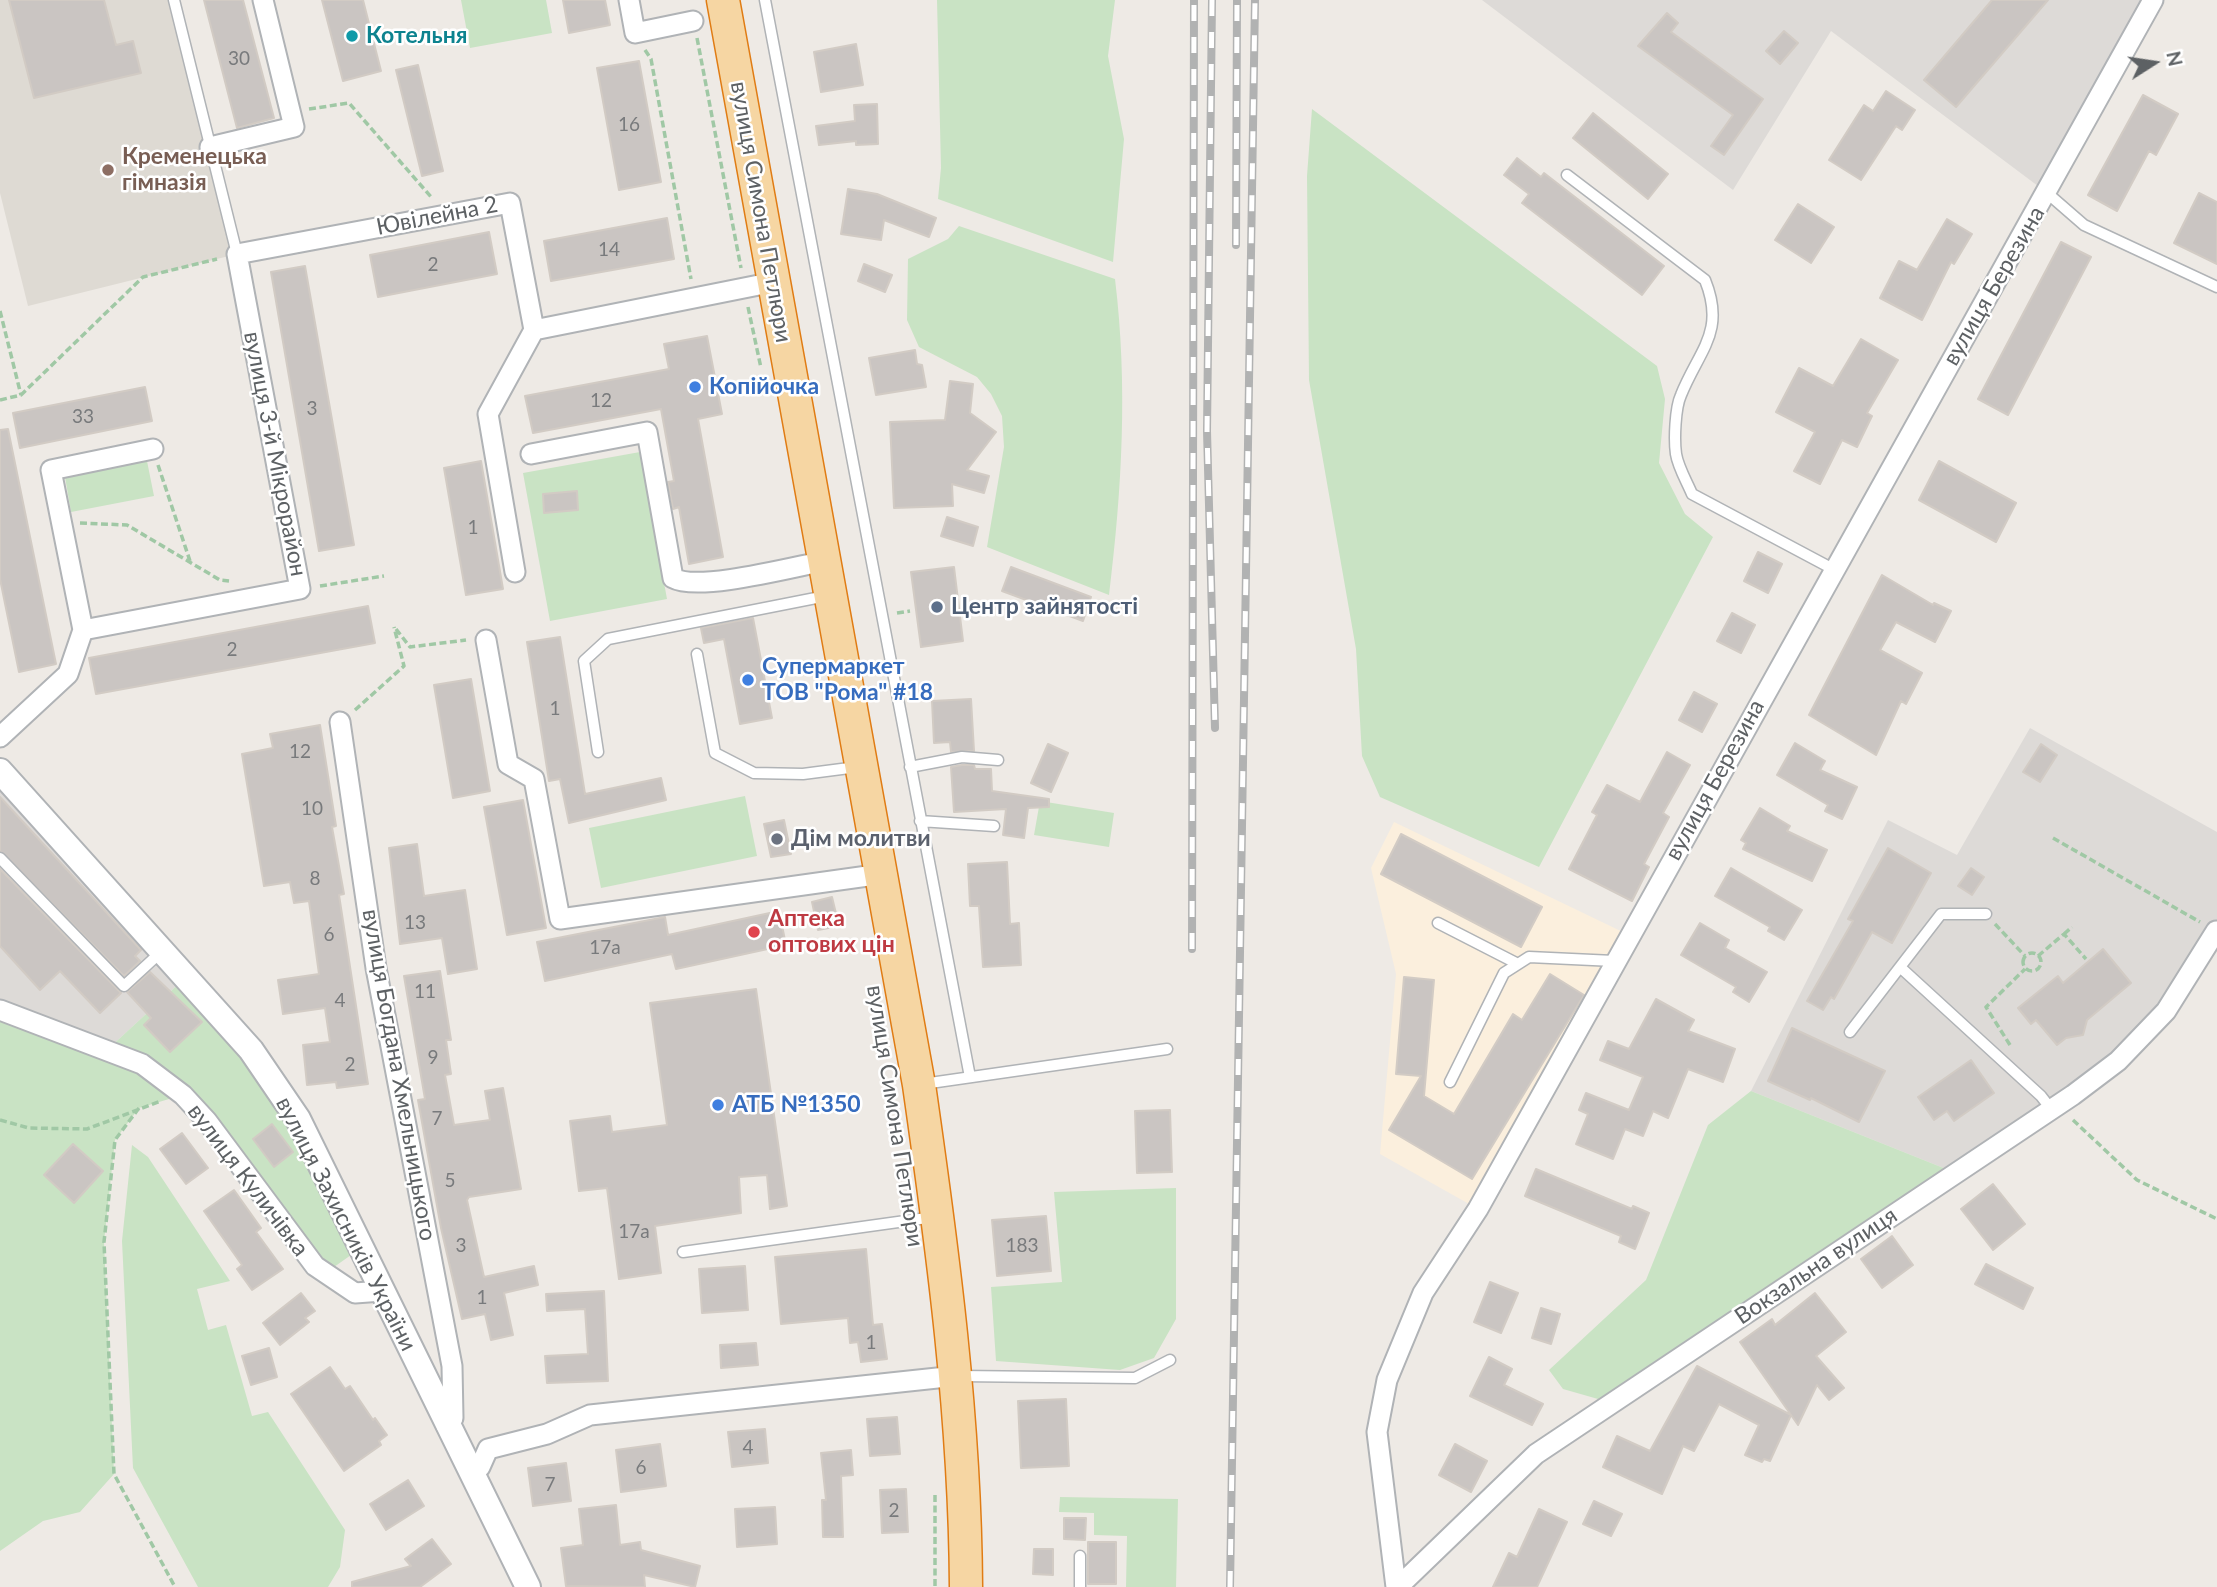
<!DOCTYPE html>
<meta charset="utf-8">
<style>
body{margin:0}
#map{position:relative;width:2217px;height:1587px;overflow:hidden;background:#eeeae5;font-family:Lato,sans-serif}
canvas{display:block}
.north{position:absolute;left:2119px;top:28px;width:70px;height:70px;-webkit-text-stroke:5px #fff;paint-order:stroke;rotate:78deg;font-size:19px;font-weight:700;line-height:28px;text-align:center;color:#5d6164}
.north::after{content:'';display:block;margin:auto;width:24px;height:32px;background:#5d6164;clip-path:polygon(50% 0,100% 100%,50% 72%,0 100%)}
</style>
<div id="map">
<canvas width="2217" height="1587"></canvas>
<div class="north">N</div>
</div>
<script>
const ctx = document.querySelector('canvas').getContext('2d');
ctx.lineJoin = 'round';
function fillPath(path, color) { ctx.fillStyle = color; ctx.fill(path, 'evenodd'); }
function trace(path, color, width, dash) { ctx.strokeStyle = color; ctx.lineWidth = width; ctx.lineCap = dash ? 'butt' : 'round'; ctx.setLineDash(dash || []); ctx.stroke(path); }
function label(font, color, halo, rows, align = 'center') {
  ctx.font = font + ' Lato,sans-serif'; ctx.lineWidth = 5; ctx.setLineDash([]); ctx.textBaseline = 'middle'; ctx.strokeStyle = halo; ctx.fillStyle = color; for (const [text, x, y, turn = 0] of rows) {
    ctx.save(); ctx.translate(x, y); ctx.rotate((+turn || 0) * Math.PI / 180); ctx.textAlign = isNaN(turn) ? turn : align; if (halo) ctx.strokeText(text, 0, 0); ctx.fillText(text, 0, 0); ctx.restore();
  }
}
const commercial = new Path2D(`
 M 1394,822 L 1629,935 L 1478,1209 L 1380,1154 L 1396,974 L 1371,868 Z`);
const industrial = new Path2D(`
 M 1482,0 L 2153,0 L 2046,192 L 1831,31 L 1733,190 Z
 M 2030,728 L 2217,832 L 2217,929 L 2118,1061 L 1956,1173 L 1751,1091 L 1888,820 L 1957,855 Z
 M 0,771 L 185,978 L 107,1050 L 0,1013 Z`);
const education = new Path2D(`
 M 0,0 L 174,0 L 237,254 L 28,306 L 0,193 Z`);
const green = new Path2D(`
 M 461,0 L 546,0 L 552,33 L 470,48 Z
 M 937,0 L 1115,0 L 1108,56 L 1124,139 L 1113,262 L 938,199 L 941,168 Z
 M 1312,109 L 1657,366 L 1665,399 L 1659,463 L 1685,514 L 1713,537 L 1539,867 L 1380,797 L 1362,756 L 1356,649 L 1309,380 L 1307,176 Z
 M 959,226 L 1115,279 C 1128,385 1122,490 1109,595 L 987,547 L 1004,447 L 1002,416 L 991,394 L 977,377 L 919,347 L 907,320 L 908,259 L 948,239 Z
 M 640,452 L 667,599 L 550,621 L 523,473 Z
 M 147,461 L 154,496 L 71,512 L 65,477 Z
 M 745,796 L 757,856 L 601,888 L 589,828 Z
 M 1040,801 L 1114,813 L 1109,847 L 1034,835 Z
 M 185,978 L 251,1050 L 361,1248 L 334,1267 L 315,1266 L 179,1096 L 139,1108 L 115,1140 L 104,1242 L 114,1474 L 80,1512 L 43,1521 L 0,1551 L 0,1010 L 107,1050 Z
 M 1751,1091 L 1956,1173 L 1612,1403 L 1563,1389 L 1549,1370 L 1646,1280 L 1708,1125 Z
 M 132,1145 L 148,1157 L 230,1281 L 197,1289 L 208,1330 L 226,1325 L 252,1416 L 268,1412 L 345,1530 L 340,1567 L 328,1587 L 198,1587 L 133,1468 L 122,1241 Z
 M 1176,1188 L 1176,1319 L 1154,1358 L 1120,1370 L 996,1361 L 991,1287 L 1062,1282 L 1054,1192 Z
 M 1060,1497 L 1178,1499 L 1176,1587 L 1126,1587 L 1127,1536 L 1094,1535 L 1094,1513 L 1059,1512 Z`);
const building = new Path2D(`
 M 9,0 L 104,0 L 116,45 L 133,41 L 141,73 L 34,98 Z
 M 204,0 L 243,0 L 274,118 L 237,128 Z
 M 322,0 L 363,0 L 381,71 L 343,81 Z
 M 563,0 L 605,0 L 610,25 L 569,33 Z
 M 1992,0 L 2048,0 L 1956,107 L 1924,80 Z
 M 1667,13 L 1678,23 L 1671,32 L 1763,99 L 1724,155 L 1711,146 L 1733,115 L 1638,46 Z
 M 1784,31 L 1798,43 L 1780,64 L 1766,51 Z
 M 856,44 L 863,85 L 821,92 L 814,52 Z
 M 639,61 L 661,182 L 619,190 L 597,68 Z
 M 418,65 L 443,171 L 422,176 L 396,70 Z
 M 1886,91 L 1915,110 L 1902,130 L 1896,126 L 1861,180 L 1829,160 L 1864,105 L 1873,111 Z
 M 2143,95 L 2178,114 L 2156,155 L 2149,151 L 2117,211 L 2088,195 Z
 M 877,104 L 878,144 L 856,145 L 856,141 L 819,145 L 816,126 L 855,121 L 854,105 Z
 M 1593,113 L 1668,174 L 1648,199 L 1573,138 Z
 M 1517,158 L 1541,177 L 1544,173 L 1664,266 L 1642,295 L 1522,203 L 1529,194 L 1504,175 Z
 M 848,189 L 877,194 L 936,218 L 929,237 L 884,220 L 881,240 L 841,234 Z
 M 2199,193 L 2217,202 L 2217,264 L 2174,243 Z
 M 1798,204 L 1834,227 L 1811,263 L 1775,240 Z
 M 667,218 L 674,259 L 551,281 L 544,241 Z
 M 1947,219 L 1972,234 L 1954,264 L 1951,262 L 1922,320 L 1880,298 L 1899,261 L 1917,270 Z
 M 489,232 L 497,274 L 378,297 L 370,255 Z
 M 2061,242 L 2091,257 L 2008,415 L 1978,399 Z
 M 864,264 L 892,275 L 885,292 L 858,281 Z
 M 305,266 L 354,545 L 319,551 L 271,272 Z
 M 707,336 L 722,414 L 698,419 L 723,557 L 689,564 L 679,507 L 673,509 L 668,482 L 674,481 L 661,409 L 533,433 L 525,396 L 669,369 L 664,344 Z
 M 1861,339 L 1898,360 L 1867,413 L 1872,416 L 1857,447 L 1842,440 L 1820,484 L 1794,471 L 1815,432 L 1776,412 L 1799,368 L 1833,386 Z
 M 915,350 L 917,364 L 922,365 L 926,387 L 876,395 L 869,358 Z
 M 950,381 L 973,384 L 970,413 L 996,432 L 967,470 L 989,476 L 984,493 L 952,484 L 953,506 L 894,508 L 890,422 L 945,420 Z
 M 145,387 L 152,421 L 20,448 L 13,413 Z
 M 8,429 L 56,664 L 19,672 L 0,579 L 0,430 Z
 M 481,461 L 503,589 L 466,595 L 444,468 Z
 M 1939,461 L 2016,503 L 1996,542 L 1919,500 Z
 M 577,491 L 578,510 L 544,513 L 543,494 Z
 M 947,517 L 978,527 L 973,546 L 941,536 Z
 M 1758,552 L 1782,564 L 1768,593 L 1744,581 Z
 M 954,567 L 963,641 L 921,647 L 911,572 Z
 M 1011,567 L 1091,597 L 1083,621 L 1002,591 Z
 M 1882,575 L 1933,605 L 1934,603 L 1951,611 L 1935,642 L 1896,622 L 1880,650 L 1922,673 L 1906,704 L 1901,701 L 1876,755 L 1809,715 Z
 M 368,606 L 375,643 L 96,694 L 89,658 Z
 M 1732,613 L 1755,625 L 1741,653 L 1717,641 Z
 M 753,618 L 772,718 L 740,724 L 724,639 L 704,643 L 701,628 Z
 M 560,637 L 585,794 L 661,778 L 666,800 L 569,823 L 560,779 L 549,781 L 527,642 Z
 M 471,679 L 490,791 L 453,798 L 434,685 Z
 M 1694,692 L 1717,704 L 1702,732 L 1679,720 Z
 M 971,699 L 974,751 L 951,752 L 950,742 L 934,743 L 932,701 Z
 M 320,725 L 336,826 L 332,827 L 344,894 L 339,895 L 368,1084 L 337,1088 L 336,1082 L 307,1085 L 303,1045 L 330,1042 L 325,1008 L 283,1014 L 278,980 L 319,974 L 309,901 L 294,903 L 290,882 L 264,886 L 242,754 L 273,748 L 270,734 Z
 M 1795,743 L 1825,761 L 1820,770 L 1857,787 L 1842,819 L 1825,811 L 1828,805 L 1777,775 Z
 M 1048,744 L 1068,753 L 1051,792 L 1031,783 Z
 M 2041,744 L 2057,755 L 2040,782 L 2023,772 Z
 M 1667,752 L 1690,765 L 1663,813 L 1669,817 L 1644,864 L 1649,867 L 1632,901 L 1569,869 L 1597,815 L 1592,812 L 1607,785 L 1640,802 Z
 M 962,765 L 974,765 L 975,769 L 991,769 L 992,791 L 1049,799 L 1049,807 L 1028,808 L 1024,838 L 1003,835 L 1006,809 L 954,812 L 951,767 Z
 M 0,797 L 141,950 L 135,956 L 140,961 L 124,976 L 0,851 Z
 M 523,800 L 546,928 L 507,935 L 484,807 Z
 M 1760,808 L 1790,826 L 1787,831 L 1827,850 L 1812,881 L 1743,849 L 1746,843 L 1741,840 Z
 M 784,820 L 791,854 L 771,857 L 764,824 Z
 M 1401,834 L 1542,907 L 1521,947 L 1381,874 Z
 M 417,844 L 424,896 L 465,890 L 477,969 L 448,974 L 442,938 L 400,944 L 389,848 Z
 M 1888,848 L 1931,873 L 1892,943 L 1872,932 L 1834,999 L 1831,997 L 1823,1010 L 1807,1001 L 1853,921 L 1848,919 Z
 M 1007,862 L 1010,924 L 1019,923 L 1021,965 L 983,967 L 979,906 L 970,906 L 968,864 Z
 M 1731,868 L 1802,910 L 1784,940 L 1768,931 L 1770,927 L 1715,896 Z
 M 1971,868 L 1984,877 L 1972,895 L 1958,886 Z
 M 0,869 L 121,993 L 100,1013 L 60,971 L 40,990 L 0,946 Z
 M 832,897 L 839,926 L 818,930 L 812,902 Z
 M 779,911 L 786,945 L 676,969 L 672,954 L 545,981 L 537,942 L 665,917 L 668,935 Z
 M 1700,923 L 1729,940 L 1725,948 L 1767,972 L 1749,1002 L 1733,992 L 1736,987 L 1681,955 Z
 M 2103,949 L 2131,983 L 2087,1020 L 2083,1035 L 2066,1038 L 2057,1045 L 2036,1020 L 2031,1024 L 2018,1008 L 2058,976 L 2063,983 Z
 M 440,971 L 451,1040 L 446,1040 L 451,1074 L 445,1075 L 454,1125 L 490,1120 L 485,1091 L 503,1088 L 521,1189 L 469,1197 L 467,1200 L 484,1277 L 534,1266 L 538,1285 L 504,1293 L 513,1335 L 491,1340 L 485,1314 L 462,1319 L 441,1228 L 418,1100 L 425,1099 L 404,976 Z
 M 150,972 L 202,1022 L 170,1052 L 144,1025 L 151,1018 L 127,992 Z
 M 1550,974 L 1584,995 L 1472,1179 L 1389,1130 L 1421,1076 L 1396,1074 L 1404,977 L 1434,980 L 1424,1096 L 1454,1114 L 1513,1014 L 1522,1020 Z
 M 756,989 L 787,1206 L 770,1209 L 767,1175 L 739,1177 L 741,1213 L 655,1226 L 661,1273 L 619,1279 L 607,1188 L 579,1191 L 570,1121 L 610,1116 L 612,1132 L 667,1125 L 650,1003 Z
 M 1656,999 L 1694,1020 L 1688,1031 L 1735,1049 L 1723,1082 L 1688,1069 L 1668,1118 L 1653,1111 L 1643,1136 L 1625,1129 L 1613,1159 L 1576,1144 L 1588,1114 L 1579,1110 L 1586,1093 L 1629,1110 L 1643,1077 L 1600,1060 L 1608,1041 L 1629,1049 Z
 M 1792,1028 L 1885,1071 L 1859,1122 L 1811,1098 L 1810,1100 L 1768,1081 Z
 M 1971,1060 L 1994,1093 L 1954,1121 L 1947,1111 L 1934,1120 L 1918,1097 Z
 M 1170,1110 L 1172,1172 L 1137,1173 L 1135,1111 Z
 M 272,1124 L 293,1152 L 274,1167 L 253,1139 Z
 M 182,1133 L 208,1168 L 186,1184 L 160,1149 Z
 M 73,1144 L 103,1171 L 74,1203 L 44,1175 Z
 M 1536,1169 L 1632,1209 L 1633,1206 L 1649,1213 L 1635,1249 L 1619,1242 L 1621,1236 L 1525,1196 Z
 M 1993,1184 L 2025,1224 L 1993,1250 L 1961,1209 Z
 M 234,1190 L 261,1228 L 256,1232 L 283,1269 L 252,1290 L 237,1269 L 242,1265 L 204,1211 Z
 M 1046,1216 L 1051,1271 L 997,1276 L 992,1220 Z
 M 1892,1236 L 1913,1265 L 1882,1288 L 1861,1259 Z
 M 866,1249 L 873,1325 L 882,1324 L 887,1359 L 861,1362 L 858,1342 L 850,1343 L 848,1318 L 781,1324 L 775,1257 Z
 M 1986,1264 L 2033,1288 L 2023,1309 L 1975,1284 Z
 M 745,1266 L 748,1310 L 702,1313 L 699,1269 Z
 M 1490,1282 L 1518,1293 L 1501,1333 L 1474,1322 Z
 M 604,1291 L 608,1381 L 547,1383 L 545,1356 L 588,1354 L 585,1309 L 547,1311 L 546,1294 Z
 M 301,1293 L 315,1311 L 305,1318 L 309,1322 L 280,1345 L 263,1323 Z
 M 1815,1293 L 1846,1332 L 1816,1356 L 1844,1388 L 1829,1400 L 1817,1385 L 1798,1425 L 1740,1342 L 1772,1319 L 1775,1325 Z
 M 1541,1308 L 1560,1314 L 1551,1344 L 1532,1338 Z
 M 756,1343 L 758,1365 L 721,1368 L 720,1345 Z
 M 269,1348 L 277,1377 L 251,1385 L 242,1356 Z
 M 1489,1357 L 1512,1369 L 1504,1385 L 1543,1404 L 1532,1425 L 1470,1396 Z
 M 1697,1366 L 1791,1415 L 1770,1461 L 1764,1459 L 1762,1462 L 1745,1455 L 1759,1425 L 1719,1404 L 1694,1451 L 1683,1446 L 1662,1494 L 1603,1467 L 1617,1436 L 1650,1451 Z
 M 330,1367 L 345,1389 L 350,1386 L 373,1420 L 375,1418 L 387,1435 L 379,1441 L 381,1445 L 344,1471 L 291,1394 Z
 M 1066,1399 L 1069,1466 L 1021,1468 L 1018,1401 Z
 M 897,1417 L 900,1454 L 870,1456 L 867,1419 Z
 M 765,1429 L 768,1463 L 732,1467 L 728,1432 Z
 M 660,1444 L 666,1486 L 621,1492 L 616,1450 Z
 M 1455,1444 L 1487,1461 L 1471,1492 L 1439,1475 Z
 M 851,1450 L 853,1475 L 841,1476 L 843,1537 L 823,1537 L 822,1500 L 826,1500 L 821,1453 Z
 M 566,1463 L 571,1501 L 533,1506 L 528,1468 Z
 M 408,1480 L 424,1506 L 386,1530 L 370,1504 Z
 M 906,1489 L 908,1532 L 882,1533 L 880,1490 Z
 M 1594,1501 L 1622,1514 L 1611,1536 L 1583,1524 Z
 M 616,1505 L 620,1545 L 640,1542 L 641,1550 L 700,1566 L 695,1587 L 644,1575 L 645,1587 L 566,1586 L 561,1548 L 583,1545 L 579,1509 Z
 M 775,1507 L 777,1544 L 737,1547 L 735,1509 Z
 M 1539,1509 L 1567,1522 L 1537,1587 L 1493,1587 L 1509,1553 L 1517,1557 Z
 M 1064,1518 L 1086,1518 L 1085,1540 L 1064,1539 Z
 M 432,1539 L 451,1564 L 420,1587 L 352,1587 L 352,1582 L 411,1566 L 405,1559 Z
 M 1088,1542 L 1116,1542 L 1116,1584 L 1088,1584 Z
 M 1034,1549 L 1053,1549 L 1053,1575 L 1033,1574 Z`);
const path = new Path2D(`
 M 697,38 L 741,268
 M 645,50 L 651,59 L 691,279
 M 309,109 L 349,103 L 432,198
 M 748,307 L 761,368
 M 0,311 L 21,395
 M 0,400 L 21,395 L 143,277 L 217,259
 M 158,465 L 190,561
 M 80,523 L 127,525 L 220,580 L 229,581
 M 320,586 L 384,576
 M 897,613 L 910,611
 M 396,629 L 410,647 L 466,640
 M 355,710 L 404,666 L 394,627
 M 2053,838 L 2200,922
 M 1995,924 L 2025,956
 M 2064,934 L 2072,927
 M2023 962a9 9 0 1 1 18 0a9 9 0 1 1-18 0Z
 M 2038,956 L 2064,934 L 2086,959
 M 2010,1045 L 1986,1007 L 2025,969
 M 139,1108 L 115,1140 L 104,1242 L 114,1474 L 175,1587
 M 0,1120 L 29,1128 L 87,1129 L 161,1101
 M 2073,1120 L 2137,1180 L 2217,1219
 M 935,1495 L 935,1587`);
const service = new Path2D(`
 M 174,0 L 237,254
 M 765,0 L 970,1077
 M 1567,175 L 1705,280 C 1726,332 1699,350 1681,395 C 1675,408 1674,440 1676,454 C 1678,467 1687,482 1692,494 L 1833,569
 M 2046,192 L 2084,225 L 2217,287
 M 697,654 L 715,753 L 754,773 L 803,774 L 857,767
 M 598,752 L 584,661 L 608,639 L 826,596
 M 910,767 L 962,757 L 998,760
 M 920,821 L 994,826
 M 0,858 L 124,986 L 161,952
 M 1438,923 L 1518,964
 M 1900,967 L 1941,914 L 1986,914
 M 1850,1032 L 1900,967 L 2041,1096 L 2051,1109
 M 1450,1082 L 1504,973 L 1529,957 L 1614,961
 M 923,1084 L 1167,1049
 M 683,1252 L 934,1217
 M 960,1376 L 1135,1378 L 1170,1360
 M 1080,1556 L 1080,1587`);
const minor = new Path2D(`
 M 629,0 L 635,33 L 693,21
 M 210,147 L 294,127 L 263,0
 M 534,330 L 774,282
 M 531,454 L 647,432 L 673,578 C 698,592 793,567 825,561
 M 515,572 L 488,414 L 534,330
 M 83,630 L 51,470 L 153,449
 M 486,640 L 508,764 L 534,779 L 560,919 L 882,874
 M 340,722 L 376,968 L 452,1366 L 453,1418 L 446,1425
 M 0,737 L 68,674 L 83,630 L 300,589 L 237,254 L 510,203 L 534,330
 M 0,1010 L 142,1064 L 183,1095 L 207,1121 L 315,1266 L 355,1293 L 382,1291
 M 471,1475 L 480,1467 L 488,1449 L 547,1434 L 590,1415 L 956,1376
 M 1396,1587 L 1377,1432 L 1387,1380 L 1423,1293 L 1478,1209 L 2153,0
 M 1398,1587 L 1536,1454 L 2073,1095 L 2118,1061 L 2166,1011 L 2216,931`);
const tertiary = new Path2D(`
 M 0,771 L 251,1050 L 298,1119 L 528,1587`);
const trunk = new Path2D(`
 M 723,0 L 919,1085 C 943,1252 965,1418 966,1587`);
const rail = new Path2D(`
 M 1212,0 L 1207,431 L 1215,728
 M 1236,245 L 1237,0
 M 1192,949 L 1194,0
 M 1230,1587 L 1255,0`);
const markers = [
 [352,36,7,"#0f9aa8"],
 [108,170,7,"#8d6e63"],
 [695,387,7,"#3f7fe0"],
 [937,607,7,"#5c6f8a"],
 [748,680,7,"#3f7fe0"],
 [777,839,7,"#6b7280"],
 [754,932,7,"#e0444e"],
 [718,1105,7,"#3f7fe0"]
];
const numberNames = [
 ["30",239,59],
 ["16",629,125],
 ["14",609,250],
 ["2",433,265],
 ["12",601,401],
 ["3",312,409],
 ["33",83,417],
 ["1",473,528],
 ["2",232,650],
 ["1",555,709],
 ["12",300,752],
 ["10",312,809],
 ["8",315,879],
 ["13",415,923],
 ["6",329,935],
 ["17а",605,948],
 ["11",425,992],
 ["4",340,1001],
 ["9",433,1058],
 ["2",350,1065],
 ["7",437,1119],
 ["5",450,1181],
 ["17а",634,1232],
 ["3",461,1246],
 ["183",1022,1246],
 ["1",482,1298],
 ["1",871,1343],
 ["4",748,1448],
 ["6",641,1468],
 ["7",550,1485],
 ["2",894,1511]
];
const cultureNames = [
 ["Котельня",366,36]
];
const educationNames = [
 ["Кременецька",122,157],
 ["гімназія",122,183]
];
const streetNames = [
 ["вулиця Симона Петлюри",761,212,80],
 ["Ювілейна 2",437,216,-11],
 ["вулиця Березина",1994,286,-60],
 ["вулиця 3-й Мікрорайон",275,454,79],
 ["вулиця Березина",1715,780,-61],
 ["вулиця Богдана Хмельницького",399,1075,80],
 ["вулиця Симона Петлюри",895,1116,81],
 ["вулиця Куличівка",248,1180,53],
 ["вулиця Захисників України",346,1224,63],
 ["Вокзальна вулиця",1816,1266,-34]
];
const shopNames = [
 ["Копійочка",709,387],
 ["Супермаркет",762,667],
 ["ТОВ \"Рома\" #18",762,693],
 ["АТБ №1350",732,1105]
];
const serviceNames = [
 ["Центр зайнятості",951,607]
];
const worshipNames = [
 ["Дім молитви",791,839]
];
const healthNames = [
 ["Аптека",768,919],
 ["оптових цін",768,945]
];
fillPath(commercial, '#fbefdd');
fillPath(industrial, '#dddad7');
fillPath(education, '#dedad3');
fillPath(green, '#c9e3c4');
fillPath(building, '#cac5c2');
trace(building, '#d2cbc4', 2);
trace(service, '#b0b3b6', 13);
trace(minor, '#b0b3b6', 23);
trace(tertiary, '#b0b3b6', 28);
trace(trunk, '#e07c14', 35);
trace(path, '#a0c8a5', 3.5, [7, 3.5]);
trace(service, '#fff', 10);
trace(minor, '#fff', 19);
trace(tertiary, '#fff', 24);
trace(trunk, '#f6d6a3', 32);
trace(rail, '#b1b2b2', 8);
trace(rail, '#fff', 5, [16]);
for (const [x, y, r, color] of markers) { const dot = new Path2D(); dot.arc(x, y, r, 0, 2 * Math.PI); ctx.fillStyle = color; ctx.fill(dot); trace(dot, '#fff', 2.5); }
label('19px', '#787a7c', null, numberNames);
label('bold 23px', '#0d838f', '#fff', cultureNames, 'left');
label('bold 23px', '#785e54', '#fff', educationNames, 'left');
label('23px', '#5d6164', '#fff', streetNames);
label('bold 23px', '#366cbe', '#fff', shopNames, 'left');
label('bold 23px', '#4e5e75', '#fff', serviceNames, 'left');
label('bold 23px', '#5b616d', '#fff', worshipNames, 'left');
label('bold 23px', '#be3a42', '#fff', healthNames, 'left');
</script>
